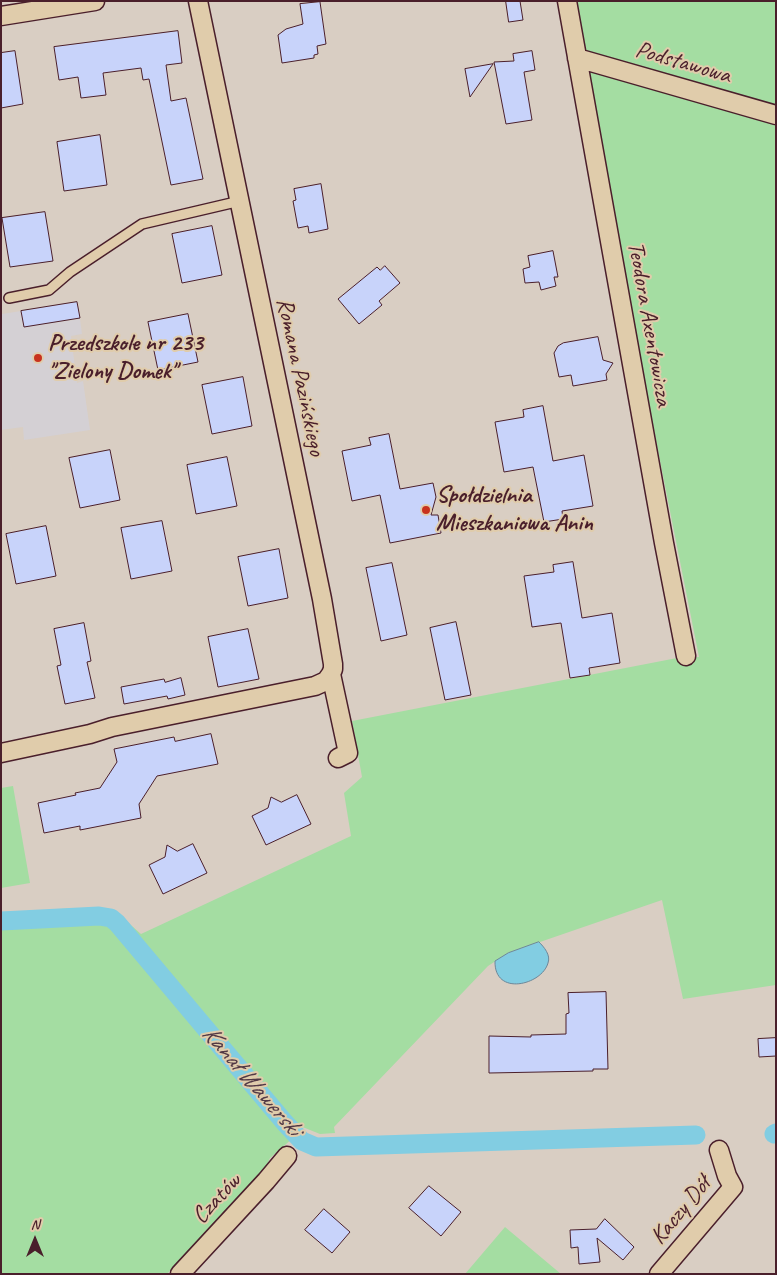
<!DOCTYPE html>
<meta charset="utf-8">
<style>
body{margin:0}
#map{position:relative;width:777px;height:1275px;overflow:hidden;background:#d9cec3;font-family:Caveat,sans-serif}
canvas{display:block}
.frame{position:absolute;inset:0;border:2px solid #4a1f2b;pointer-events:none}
.north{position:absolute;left:10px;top:1215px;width:50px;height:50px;-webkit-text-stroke:4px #e0ccab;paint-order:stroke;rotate:0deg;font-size:14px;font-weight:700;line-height:20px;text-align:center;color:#4a1f2b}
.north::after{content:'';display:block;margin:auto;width:18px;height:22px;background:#4a1f2b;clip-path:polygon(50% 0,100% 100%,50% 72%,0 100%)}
</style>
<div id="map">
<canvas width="777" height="1275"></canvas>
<div class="frame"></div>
<div class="north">N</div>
</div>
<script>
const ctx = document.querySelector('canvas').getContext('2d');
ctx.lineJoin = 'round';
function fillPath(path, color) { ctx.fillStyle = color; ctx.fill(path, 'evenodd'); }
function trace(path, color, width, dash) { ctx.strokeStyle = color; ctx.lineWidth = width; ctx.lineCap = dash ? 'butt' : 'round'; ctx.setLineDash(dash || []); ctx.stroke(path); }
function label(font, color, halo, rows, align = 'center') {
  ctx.font = font + ' Caveat,sans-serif'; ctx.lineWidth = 4; ctx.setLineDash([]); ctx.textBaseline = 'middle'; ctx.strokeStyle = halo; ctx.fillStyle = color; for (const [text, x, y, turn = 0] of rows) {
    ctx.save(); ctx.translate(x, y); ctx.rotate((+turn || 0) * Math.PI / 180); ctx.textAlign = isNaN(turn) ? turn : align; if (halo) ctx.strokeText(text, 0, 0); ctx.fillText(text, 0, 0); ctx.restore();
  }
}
const built = new Path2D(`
 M 1,309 L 2,314 L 21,311 L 24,327 L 80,319 L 82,334 L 71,336 L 77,383 L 83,381 L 90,430 L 24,440 L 23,427 L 1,430 Z`);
const green = new Path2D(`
 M 577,1 L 776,1 L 776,107 L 729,96 L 586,51 Z
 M 589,71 L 776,121 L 776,985 L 683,999 L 662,900 L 508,953 L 488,966 L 334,1127 L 335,1133 L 320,1134 L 300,1126 L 293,1138 L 270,1158 L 262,1176 L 167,1274 L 1,1274 L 1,925 L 60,922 L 57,909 L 102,908 L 124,919 L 141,934 L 351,836 L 344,793 L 362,777 L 352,721 L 677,658 L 699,657 L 642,370 Z
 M 13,786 L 30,883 L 1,888 L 1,788 Z
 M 505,1227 L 561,1274 L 465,1274 Z`);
const water = new Path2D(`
 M 539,942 C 544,947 551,955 548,963 C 542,985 494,997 495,961 L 508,953 Z`);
const canal = new Path2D(`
 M 1,921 L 99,916 L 111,918 L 117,923 L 285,1123 L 302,1141 L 316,1147 L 696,1135
 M 774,1134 L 776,1133`);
const building = new Path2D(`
 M 506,1 L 520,1 L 523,20 L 509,22 Z
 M 320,2 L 326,44 L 317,46 L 318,54 L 314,55 L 314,58 L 282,63 L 278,35 L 286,29 L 303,24 L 300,4 Z
 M 178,31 L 182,63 L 166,65 L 171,101 L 186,98 L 203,179 L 171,185 L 149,79 L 143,80 L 141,68 L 103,73 L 106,95 L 81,98 L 78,77 L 59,80 L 54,47 Z
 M 15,51 L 23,104 L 1,108 L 1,53 Z
 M 532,51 L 535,70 L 524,72 L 532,120 L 506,124 L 494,62 L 514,61 L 513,54 Z
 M 493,64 L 470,97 L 465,69 Z
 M 100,135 L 107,185 L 64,191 L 57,142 Z
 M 321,184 L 328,229 L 309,233 L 308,226 L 298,228 L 293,201 L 296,200 L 294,189 Z
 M 45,212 L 53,261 L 10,267 L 2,218 Z
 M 212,226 L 222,275 L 182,283 L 172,234 Z
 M 553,251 L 558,277 L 554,277 L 556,286 L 541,290 L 539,282 L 525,283 L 523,269 L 530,267 L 528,256 Z
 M 385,266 L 400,283 L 379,301 L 382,305 L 359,324 L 338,299 L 377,267 L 380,270 Z
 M 77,302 L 80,318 L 24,327 L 21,311 Z
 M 188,314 L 198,362 L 158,370 L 148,322 Z
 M 598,337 L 603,360 L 613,363 L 606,374 L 607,380 L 573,386 L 571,375 L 559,377 L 554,353 L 558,346 L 563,343 Z
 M 243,377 L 252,426 L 212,434 L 202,385 Z
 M 543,406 L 553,461 L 584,455 L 593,506 L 562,511 L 563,519 L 544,522 L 533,467 L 504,472 L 495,422 L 524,417 L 523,410 Z
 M 389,434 L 400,489 L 433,483 L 436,497 L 431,515 L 438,515 L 441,533 L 390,543 L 380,495 L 352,501 L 342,451 L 371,445 L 369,438 Z
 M 110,450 L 120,500 L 80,508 L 69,458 Z
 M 227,457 L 237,506 L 196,514 L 187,465 Z
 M 162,521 L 172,571 L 131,579 L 121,528 Z
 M 46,526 L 56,576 L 16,584 L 6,534 Z
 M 279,549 L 288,598 L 248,606 L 238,557 Z
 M 573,562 L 582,618 L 612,613 L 620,663 L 589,668 L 590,675 L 570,678 L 561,623 L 532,627 L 524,576 L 554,572 L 553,565 Z
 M 392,563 L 407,635 L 381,641 L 366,568 Z
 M 456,622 L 471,695 L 445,700 L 430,628 Z
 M 84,623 L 91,661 L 87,662 L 95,698 L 65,704 L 57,666 L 61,665 L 54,629 Z
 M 248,629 L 259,679 L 218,687 L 208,637 Z
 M 181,678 L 185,695 L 168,699 L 167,696 L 124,704 L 121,687 L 164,679 L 165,682 Z
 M 211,734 L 218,764 L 157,776 L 139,804 L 141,818 L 80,830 L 80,826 L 44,833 L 38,803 L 76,795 L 75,793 L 100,788 L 117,762 L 114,749 L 174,737 L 175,741 Z
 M 297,795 L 311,824 L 266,845 L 252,816 L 268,808 L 271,797 L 281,802 Z
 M 193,844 L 207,873 L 163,894 L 149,865 L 165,857 L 167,845 L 177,851 Z
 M 606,992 L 608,1069 L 593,1069 L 593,1071 L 489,1073 L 489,1036 L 531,1037 L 531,1035 L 566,1034 L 566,1014 L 569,1013 L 568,993 Z
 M 776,1038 L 776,1056 L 759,1057 L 758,1039 Z
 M 429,1186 L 461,1212 L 441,1236 L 409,1208 Z
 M 324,1209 L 350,1232 L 332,1253 L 305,1230 Z
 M 605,1219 L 634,1247 L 623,1260 L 597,1238 L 600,1262 L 579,1264 L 578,1247 L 571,1248 L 570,1230 L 596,1229 Z`);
const lane = new Path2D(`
 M 9,298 L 49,290 L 70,272 L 142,224 L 240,201`);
const street = new Path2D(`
 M 198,1 L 322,599 L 333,664 L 333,669 L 331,674 L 348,753 L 338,758
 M 567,1 L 664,543 L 686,656
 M 1,16 L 95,1
 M 577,58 L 776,115
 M 1,753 L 90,734 L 112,727 L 315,686 L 326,681 L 331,674
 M 180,1274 L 266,1181 L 287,1156
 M 659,1274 L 733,1187 L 727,1176 L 719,1150`);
const markers = [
 [38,358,5,"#c8321e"],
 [426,510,5,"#c8321e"]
];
const streetNames = [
 ["Podstawowa",683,63,16],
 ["Teodora Axentowicza",649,324,80],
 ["Romana Pazińskiego",300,377,78],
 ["Czatów",217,1199,-47],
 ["Kaczy Dół",681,1211,-50]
];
const poiNames = [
 ["Przedszkole nr 233",48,344],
 ["\"Zielony Domek\"",48,372],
 ["Społdzielnia",436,496],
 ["Mieszkaniowa Anin",436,524]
];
const waterNames = [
 ["Kanał Wawerski",251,1081,49]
];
fillPath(built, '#d4d0d4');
fillPath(green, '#a4dda2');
fillPath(water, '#82cde2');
trace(water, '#6c8799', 1);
trace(canal, '#82cde2', 19);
fillPath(building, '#c8d3fa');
trace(building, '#4a1f2b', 1);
trace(lane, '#4a1f2b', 12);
trace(street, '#4a1f2b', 21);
trace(lane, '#e0ccab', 9);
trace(street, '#e0ccab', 18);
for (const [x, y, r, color] of markers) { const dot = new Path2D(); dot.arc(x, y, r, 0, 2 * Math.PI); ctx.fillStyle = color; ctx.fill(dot); trace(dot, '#e0ccab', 2); }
label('24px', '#4a1f2b', '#e0ccab', streetNames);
label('bold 24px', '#4a1f2b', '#e0ccab', poiNames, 'left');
label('italic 25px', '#523946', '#e0ccab', waterNames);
</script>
